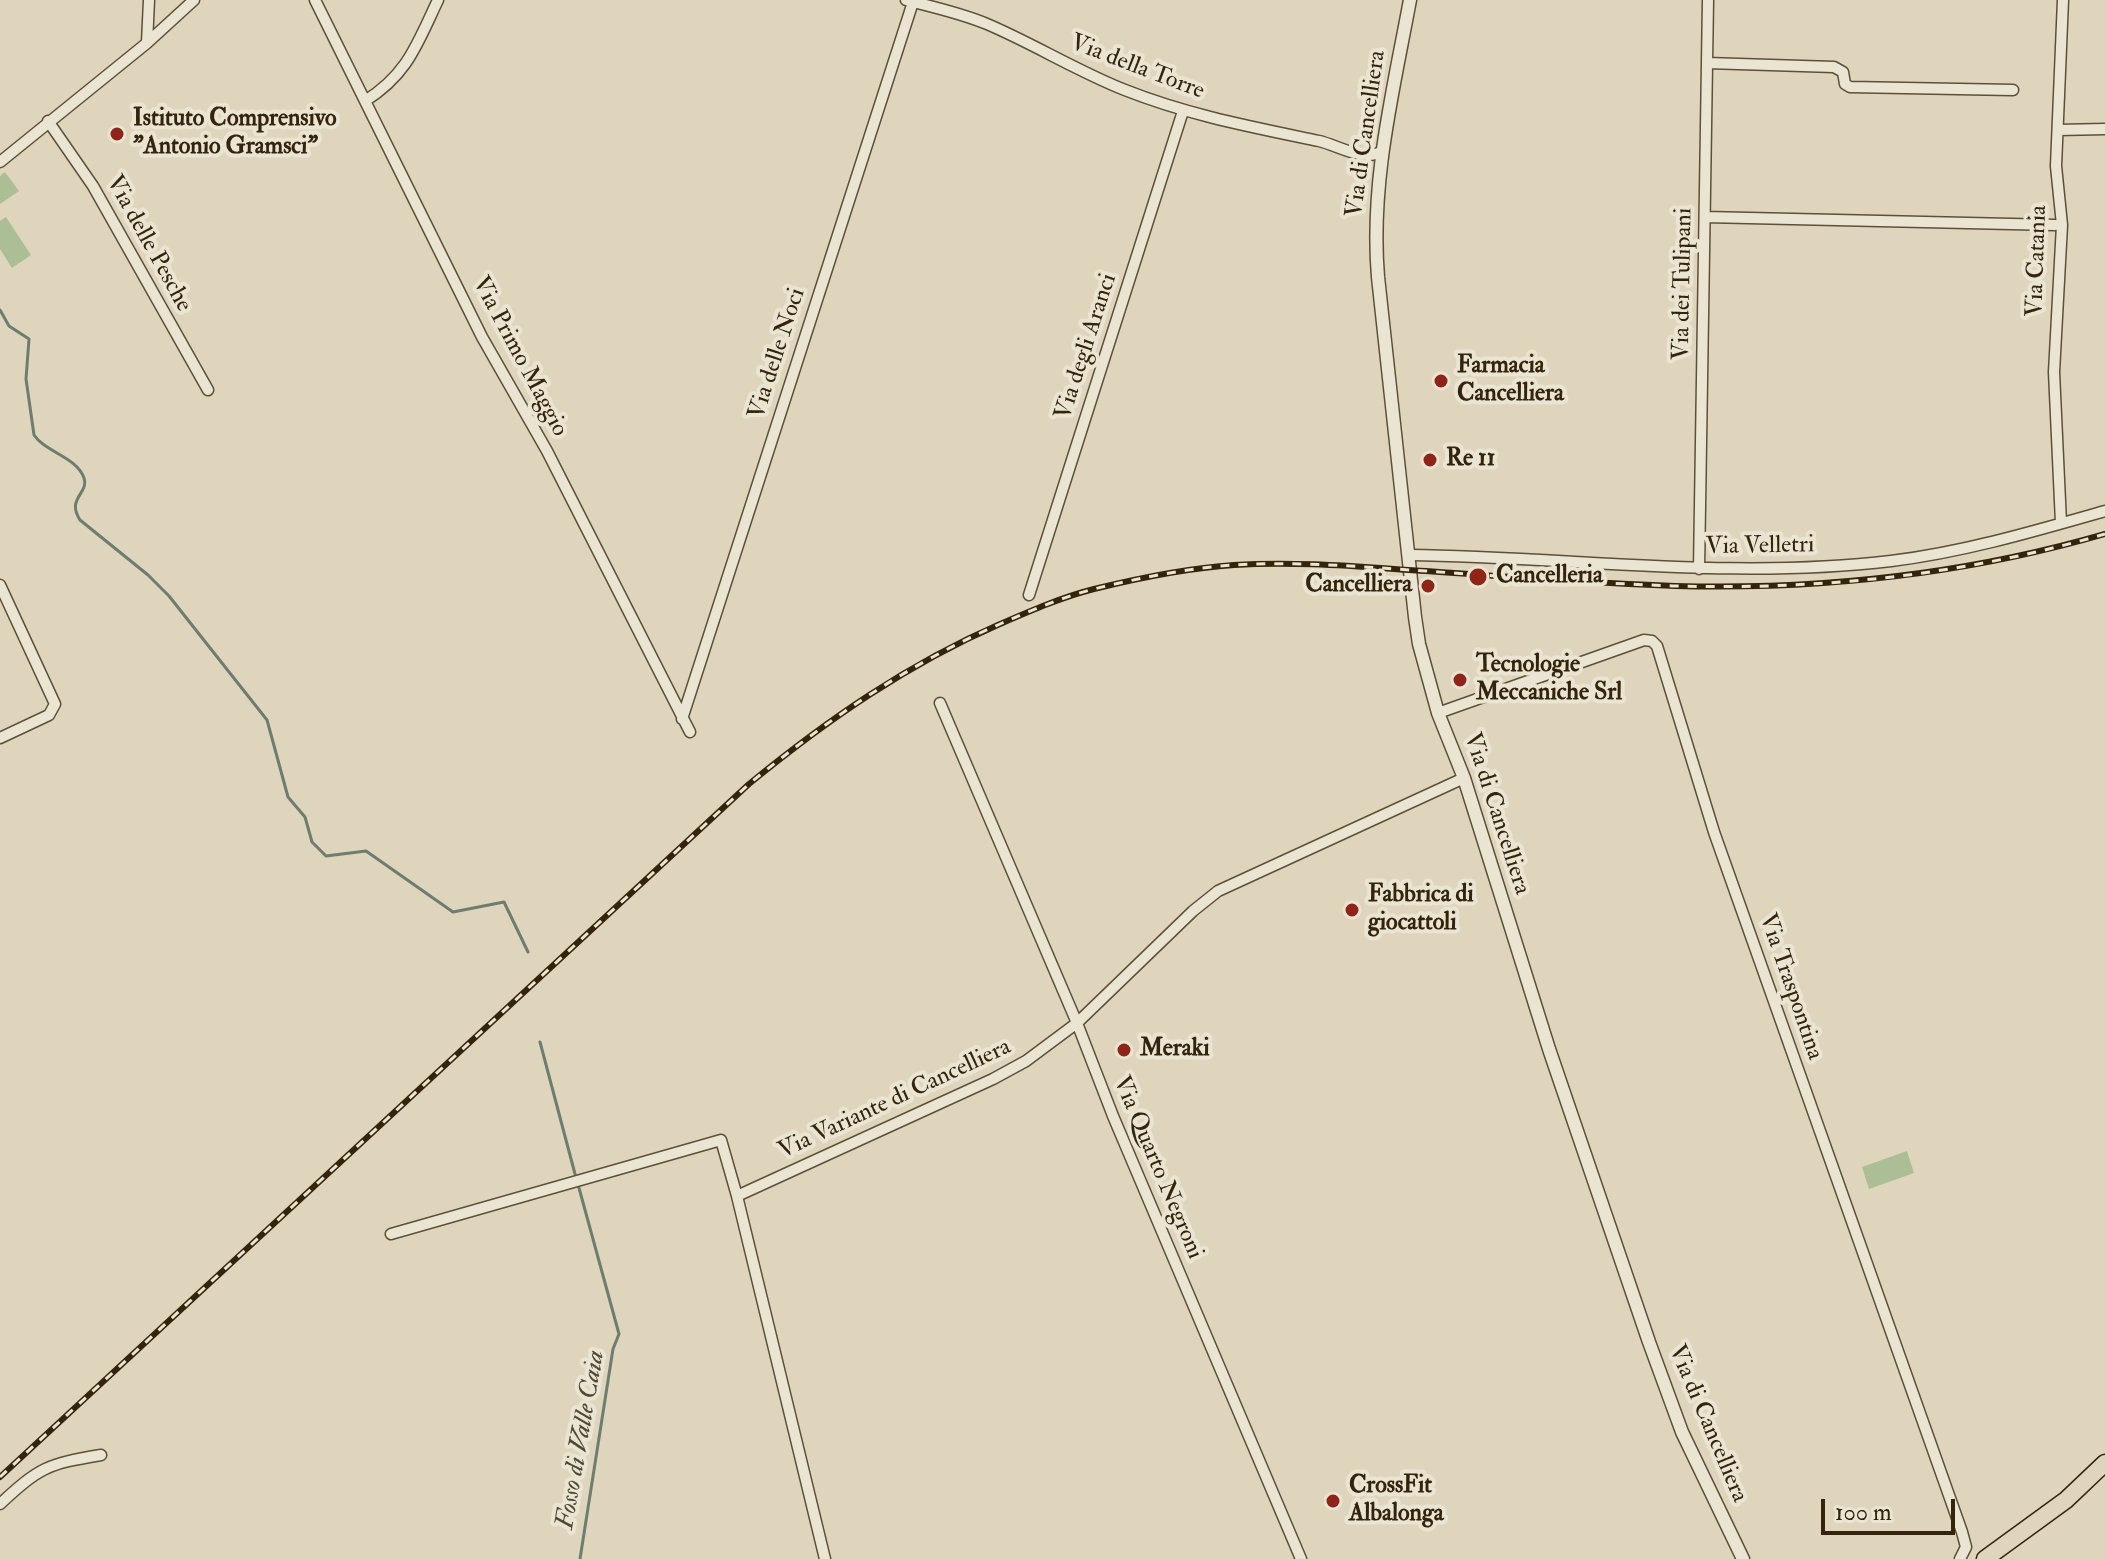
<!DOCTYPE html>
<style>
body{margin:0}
#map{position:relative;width:2105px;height:1559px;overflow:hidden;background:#ded5bc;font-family:"IM FELL Double Pica",serif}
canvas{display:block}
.scale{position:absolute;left:1821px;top:1499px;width:134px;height:36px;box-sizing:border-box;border:4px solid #34240b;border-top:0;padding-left:10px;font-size:24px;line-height:28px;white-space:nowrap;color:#34240b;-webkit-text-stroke:6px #eae4d3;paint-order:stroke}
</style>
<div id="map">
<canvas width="2105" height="1559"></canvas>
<div class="scale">100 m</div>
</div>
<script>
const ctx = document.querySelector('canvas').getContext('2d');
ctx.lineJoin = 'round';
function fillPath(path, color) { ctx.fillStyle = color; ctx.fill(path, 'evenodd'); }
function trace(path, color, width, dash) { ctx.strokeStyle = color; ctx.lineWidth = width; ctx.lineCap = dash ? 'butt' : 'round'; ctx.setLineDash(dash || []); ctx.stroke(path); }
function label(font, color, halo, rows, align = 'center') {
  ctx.font = font + ' "IM FELL Double Pica",serif'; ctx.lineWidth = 8; ctx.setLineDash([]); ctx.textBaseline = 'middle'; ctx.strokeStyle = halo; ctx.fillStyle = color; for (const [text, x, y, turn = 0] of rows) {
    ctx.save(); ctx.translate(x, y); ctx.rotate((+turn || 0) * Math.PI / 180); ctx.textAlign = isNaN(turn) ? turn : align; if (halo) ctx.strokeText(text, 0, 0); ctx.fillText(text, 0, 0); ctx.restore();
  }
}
const green = new Path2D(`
 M 5,172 L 19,191 L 0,204 L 0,176 Z
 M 6,217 L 31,255 L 12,268 L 0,249 L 0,221 Z
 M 1907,1151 L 1914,1173 L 1869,1189 L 1862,1167 Z`);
const stream = new Path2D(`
 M 0,310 L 9,326 L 29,339 L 26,379 L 34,435 C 45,452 77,457 84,478 C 89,494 66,498 80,520 L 148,575 L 169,596 L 267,720 L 288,797 L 305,817 L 312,842 L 326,856 L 366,851 L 453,912 L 504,902 L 528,952
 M 540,1042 L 575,1174
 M 579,1188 L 619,1334 L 613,1349 L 580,1559`);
const minor = new Path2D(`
 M 315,0 L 482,337 L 547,451 L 690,732
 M 906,0 C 933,7 961,13 987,24 C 1034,44 1077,71 1125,90 C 1188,115 1252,127 1319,141 C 1337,145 1365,163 1382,151
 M 147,43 L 194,0
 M 1707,63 L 1834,67 L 1843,72 L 1845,84 L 1850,87 L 2013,90
 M 365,101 C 408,74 417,44 438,0
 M 48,121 L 93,186 L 208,390
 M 2058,130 L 2105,129
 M 0,162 L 147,43 L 149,0
 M 1705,217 L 2055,225
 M 2061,523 L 2054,372 L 2062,225 L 2056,166 L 2063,0
 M 1410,555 C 1571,557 1731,580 1891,561 C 1964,552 2035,531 2105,511
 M 1699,569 L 1708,0
 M 0,585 L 55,704 L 49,715 L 0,738
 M 1029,595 L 1183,111
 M 940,703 L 1077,1023 L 1113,1116 L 1301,1559
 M 1438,713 L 1644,640 L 1652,641 L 1657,646 L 1714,832 L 1962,1532 L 1966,1547 L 1960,1559
 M 682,719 L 913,2
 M 737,1196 L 993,1079 L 1026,1061 L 1077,1023 L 1193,911 L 1218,891 L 1464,778
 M 391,1234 L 721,1140 L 737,1196 L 825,1559
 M 0,1504 C 40,1467 47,1464 101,1455`);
const tertiary = new Path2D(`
 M 1410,0 C 1393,92 1370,183 1378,277 L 1415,617 L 1419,644 L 1438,713 L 1464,778 L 1549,1049 L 1649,1342 L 1682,1432 L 1743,1559`);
const primary = new Path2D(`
 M 1985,1559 L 2066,1500 L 2105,1463`);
const rail = new Path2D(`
 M 0,1477 L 749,784 C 827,720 908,664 1000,624 C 1030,611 1062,597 1094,589 C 1139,578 1188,568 1234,565 C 1298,561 1362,567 1426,571 C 1509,577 1592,583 1675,586 C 1822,590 1964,575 2105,534`);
const markers = [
 [117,134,8,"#8f2418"],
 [1441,381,8,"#8f2418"],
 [1430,460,8,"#8f2418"],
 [1478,577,10,"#8f2418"],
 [1428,586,8,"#8f2418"],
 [1460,680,8,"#8f2418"],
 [1352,910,8,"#8f2418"],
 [1124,1050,8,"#8f2418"],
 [1333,1501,8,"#8f2418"]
];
const streetNames = [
 ["Via della Torre",1137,68,21],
 ["Via di Cancelliera",1367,134,-82],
 ["Via delle Pesche",148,244,61],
 ["Via Catania",2038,261,-88],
 ["Via dei Tulipani",1684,284,-89],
 ["Via degli Aranci",1087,347,-72],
 ["Via delle Noci",778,354,-72],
 ["Via Primo Maggio",519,357,62],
 ["Via Velletri",1760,547,-1],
 ["Via di Cancelliera",1496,814,72],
 ["Via Traspontina",1790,987,71],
 ["Via Variante di Cancelliera",895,1100,-25],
 ["Via Quarto Negroni",1157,1168,67],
 ["Via di Cancelliera",1707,1424,67]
];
const poiNames = [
 ["Istituto Comprensivo",133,120],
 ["\"Antonio Gramsci\"",133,148],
 ["Farmacia",1457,367],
 ["Cancelliera",1457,395],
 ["Re 11",1446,460],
 ["Cancelleria",1496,577],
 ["Cancelliera",1412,586,"right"],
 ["Tecnologie",1476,666],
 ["Meccaniche Srl",1476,694],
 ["Fabbrica di",1368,896],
 ["giocattoli",1368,924],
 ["Meraki",1140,1050],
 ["CrossFit",1349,1487],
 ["Albalonga",1349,1515]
];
const waterNames = [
 ["Fosso di Valle Caia",582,1440,-80]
];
fillPath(green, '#abbe96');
trace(stream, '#6d7d70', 3);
trace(minor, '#5e5037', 13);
trace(tertiary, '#5e5037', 15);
trace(primary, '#34240b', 19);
trace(minor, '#eae4d3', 10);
trace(tertiary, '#eae4d3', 12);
trace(primary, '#ded5bc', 16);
trace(rail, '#34240b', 6);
trace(rail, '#eae4d3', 3, [9]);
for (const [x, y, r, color] of markers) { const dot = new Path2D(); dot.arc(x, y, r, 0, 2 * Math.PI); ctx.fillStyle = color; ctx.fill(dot); trace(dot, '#eae4d3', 3); }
label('24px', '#34240b', '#eae4d3', streetNames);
label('bold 24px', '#34240b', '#eae4d3', poiNames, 'left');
label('italic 26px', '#4c4935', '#eae4d3', waterNames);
</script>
